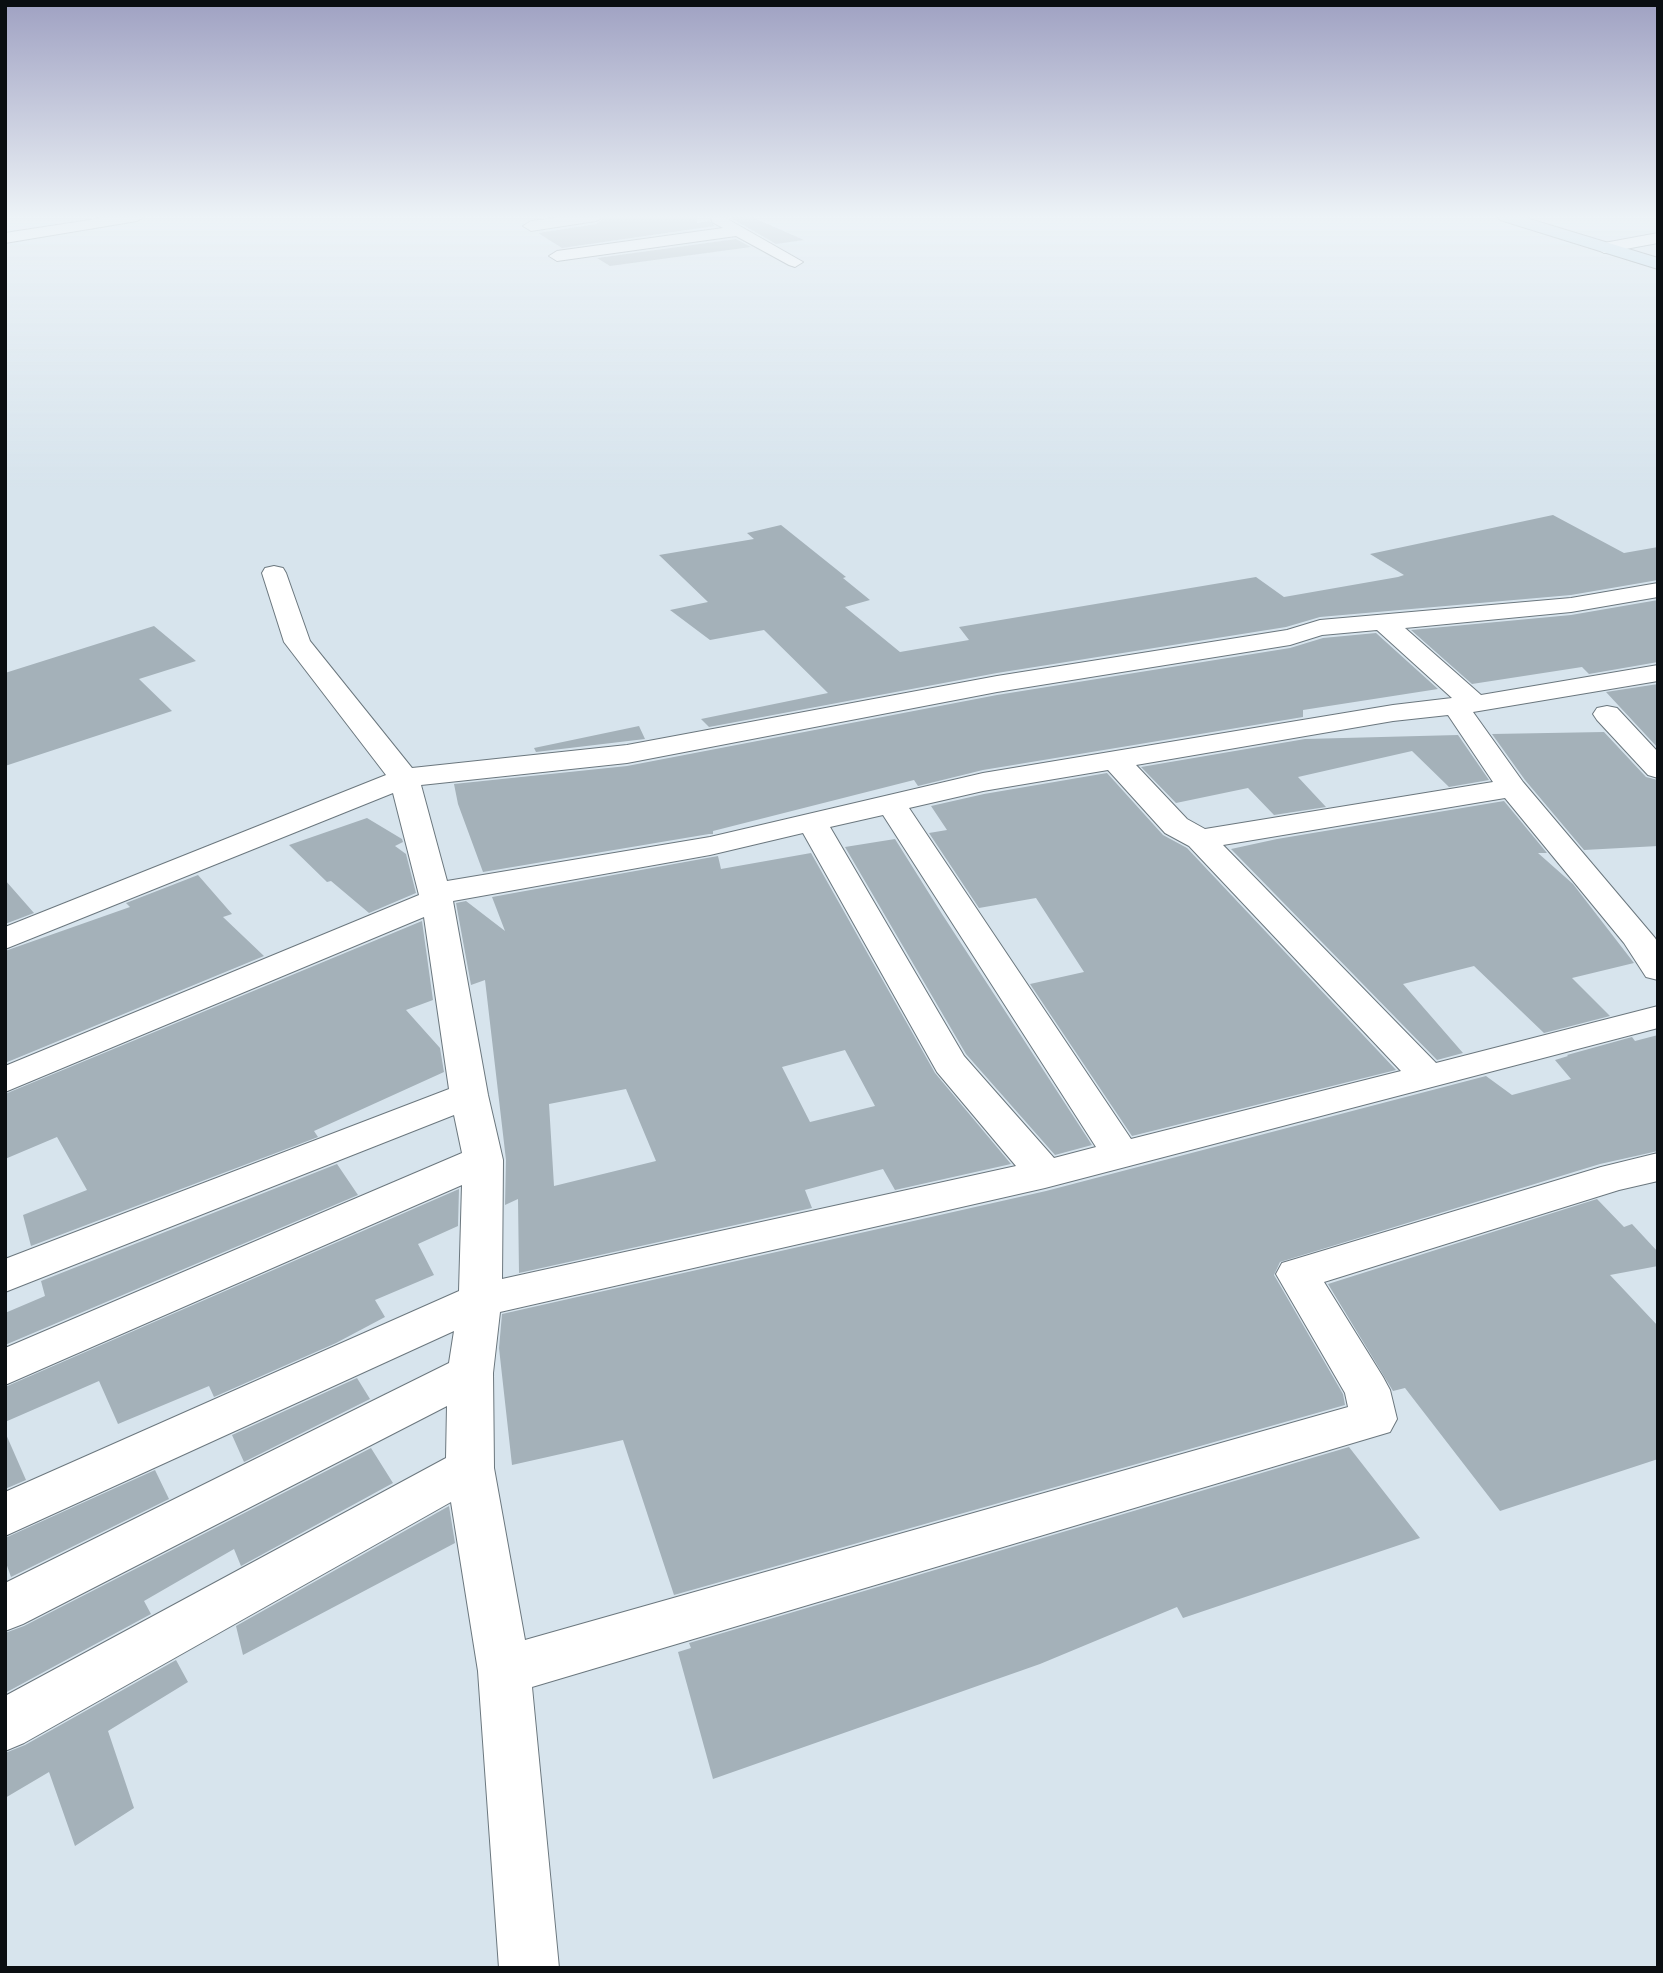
<!DOCTYPE html>
<style>
body{margin:0}
#map{position:relative;width:1663px;height:1973px;overflow:hidden;background:#d7e4ed;font-family:"Zilla Slab",serif}
canvas{display:block}
.frame{position:absolute;inset:0;border:7px solid #0a0e11;pointer-events:none}
</style>
<div id="map">
<canvas width="1663" height="1973"></canvas>
<div class="frame"></div>
</div>
<script>
const ctx = document.querySelector('canvas').getContext('2d');
ctx.lineJoin = 'round';
function fillPath(path, color) { ctx.fillStyle = color; ctx.fill(path, 'evenodd'); }
function trace(path, color, width, dash) { ctx.strokeStyle = color; ctx.lineWidth = width; ctx.lineCap = dash ? 'butt' : 'round'; ctx.setLineDash(dash || []); ctx.stroke(path); }
const building = new Path2D(`
 M 605,217 L 697,217 L 697,223 L 709,221 L 715,226 L 562,248 L 538,233 L 596,224 Z
 M 752,217 L 804,240 L 776,244 L 731,218 Z
 M 736,239 L 751,247 L 610,266 L 597,258 Z
 M 1553,515 L 1624,553 L 1658,547 L 1658,580 L 1571,595 L 1320,617 L 1286,627 L 997,673 L 709,727 L 701,719 L 828,693 L 764,630 L 710,640 L 670,610 L 708,602 L 659,555 L 754,539 L 747,533 L 781,525 L 846,577 L 843,578 L 870,600 L 845,607 L 900,652 L 969,640 L 959,627 L 1256,577 L 1284,597 L 1398,577 L 1404,575 L 1370,554 Z
 M 1658,600 L 1658,662 L 1589,674 L 1582,667 L 1472,684 L 1411,630 L 1571,615 Z
 M 154,626 L 196,661 L 139,679 L 172,711 L 5,766 L 5,673 Z
 M 1376,633 L 1438,689 L 1303,710 L 1303,717 L 983,770 L 918,786 L 914,780 L 713,831 L 713,834 L 709,834 L 483,872 L 458,804 L 454,784 L 627,766 L 997,695 L 1290,648 L 1323,638 Z
 M 1658,684 L 1658,748 L 1606,692 Z
 M 639,726 L 645,739 L 536,752 L 534,748 Z
 M 1604,732 L 1646,777 L 1658,780 L 1658,846 L 1584,850 L 1525,780 L 1492,734 Z
 M 1458,735 L 1489,780 L 1449,787 L 1412,751 L 1298,777 L 1326,807 L 1274,815 L 1248,788 L 1176,803 L 1141,767 L 1305,739 Z
 M 1107,773 L 1163,835 L 1187,848 L 1396,1070 L 1132,1136 L 1030,984 L 1084,972 L 1036,898 L 979,908 L 929,833 L 947,830 L 931,806 L 984,794 Z
 M 1504,801 L 1547,853 L 1538,853 L 1573,884 L 1634,963 L 1572,978 L 1610,1016 L 1544,1033 L 1474,966 L 1403,984 L 1463,1053 L 1437,1060 L 1231,849 L 1277,839 Z
 M 367,818 L 402,839 L 403,842 L 395,846 L 406,854 L 416,893 L 369,913 L 331,881 L 327,882 L 289,845 Z
 M 895,839 L 942,914 L 1092,1145 L 1055,1155 L 966,1054 L 845,847 Z
 M 811,853 L 935,1073 L 1011,1164 L 895,1190 L 883,1169 L 805,1190 L 812,1208 L 519,1273 L 518,1199 L 505,1205 L 506,1160 L 485,980 L 471,985 L 456,903 L 466,901 L 505,931 L 492,897 L 718,856 L 721,869 ZM 845,1050 L 875,1106 L 810,1122 L 782,1067 ZM 626,1089 L 656,1161 L 554,1186 L 549,1104 Z
 M 198,875 L 232,914 L 223,917 L 264,956 L 5,1063 L 5,951 L 130,907 L 126,903 Z
 M 5,880 L 34,913 L 5,924 Z
 M 422,921 L 433,1000 L 406,1010 L 440,1048 L 444,1072 L 314,1131 L 318,1137 L 31,1246 L 23,1215 L 87,1190 L 57,1137 L 5,1159 L 5,1094 Z
 M 1658,1035 L 1658,1151 L 1600,1164 L 1280,1262 L 1274,1275 L 1343,1394 L 1345,1405 L 674,1595 L 623,1440 L 512,1465 L 499,1348 L 502,1314 L 1046,1191 L 1486,1076 L 1512,1095 L 1571,1079 L 1555,1060 L 1568,1056 L 1567,1055 L 1632,1037 L 1635,1041 Z
 M 337,1164 L 358,1195 L 5,1345 L 5,1313 L 45,1296 L 41,1281 Z
 M 459,1189 L 458,1226 L 418,1244 L 434,1275 L 375,1300 L 385,1317 L 336,1343 L 214,1397 L 209,1386 L 118,1424 L 99,1381 L 5,1422 L 5,1387 Z
 M 1597,1199 L 1624,1227 L 1632,1224 L 1658,1252 L 1658,1266 L 1610,1275 L 1658,1326 L 1658,1459 L 1500,1511 L 1405,1388 L 1393,1391 L 1328,1284 Z
 M 357,1378 L 370,1399 L 244,1462 L 232,1435 Z
 M 5,1432 L 26,1480 L 5,1489 Z
 M 1349,1447 L 1420,1538 L 1183,1618 L 1177,1607 L 1040,1664 L 713,1779 L 678,1652 L 691,1648 L 689,1643 Z
 M 371,1448 L 393,1483 L 241,1566 L 234,1549 L 144,1601 L 151,1614 L 5,1693 L 5,1633 L 24,1626 Z
 M 155,1470 L 169,1499 L 11,1577 L 5,1560 L 5,1538 Z
 M 449,1506 L 455,1543 L 243,1655 L 236,1626 Z
 M 176,1660 L 188,1682 L 108,1731 L 134,1808 L 75,1846 L 49,1772 L 5,1798 L 5,1753 L 25,1745 Z`);
const street = new Path2D(`
 M 109,217 L 144,217 L 137,221 L 5,243 L 5,233 Z
 M 564,217 L 603,217 L 596,221 L 531,231 L 523,226 L 531,221 Z
 M 711,217 L 724,217 L 803,262 L 795,267 L 789,265 L 736,236 L 557,261 L 549,256 L 557,251 L 723,228 L 712,222 Z
 M 1658,233 L 1658,243 L 1604,253 L 1596,248 L 1604,243 Z
 M 274,566 L 283,568 L 286,573 L 310,641 L 412,768 L 627,745 L 997,676 L 1287,630 L 1320,620 L 1571,598 L 1658,583 L 1658,597 L 1571,612 L 1405,628 L 1481,695 L 1658,665 L 1658,681 L 1473,712 L 1523,782 L 1655,938 L 1658,943 L 1658,980 L 1646,977 L 1624,943 L 1505,798 L 1223,845 L 1436,1063 L 1658,1006 L 1658,1028 L 1045,1188 L 500,1312 L 493,1373 L 494,1468 L 525,1640 L 1348,1407 L 1345,1393 L 1276,1274 L 1282,1263 L 1601,1167 L 1658,1153 L 1658,1181 L 1619,1190 L 1324,1282 L 1383,1377 L 1390,1390 L 1397,1419 L 1390,1432 L 532,1687 L 559,1968 L 499,1968 L 478,1671 L 451,1502 L 24,1743 L 5,1751 L 5,1696 L 446,1458 L 447,1406 L 23,1624 L 5,1631 L 5,1583 L 449,1363 L 454,1331 L 5,1536 L 5,1492 L 459,1291 L 462,1185 L 5,1385 L 5,1348 L 462,1153 L 454,1115 L 5,1292 L 5,1259 L 449,1089 L 424,917 L 5,1092 L 5,1066 L 419,895 L 393,793 L 5,949 L 5,927 L 386,775 L 284,642 L 262,573 L 265,568 ZM 1377,630 L 1452,698 L 1393,705 L 983,773 L 710,837 L 447,881 L 421,785 L 627,763 L 997,692 L 1290,645 L 1322,635 ZM 1448,715 L 1493,782 L 1205,829 L 1187,819 L 1136,765 L 1393,721 ZM 1108,770 L 1165,833 L 1189,846 L 1401,1071 L 1131,1139 L 909,808 L 983,791 ZM 883,815 L 1096,1147 L 1054,1158 L 964,1056 L 830,827 ZM 803,833 L 937,1072 L 1016,1166 L 502,1279 L 503,1160 L 488,1095 L 453,901 L 710,855 Z
 M 1607,706 L 1617,708 L 1658,752 L 1658,778 L 1648,775 L 1597,720 L 1593,714 L 1597,708 Z`);
const secondary = new Path2D(`
 M 1498,217 L 1523,217 L 1658,258 L 1658,269 L 1500,220 Z`);
fillPath(building, '#a4b1b9');
trace(street, '#6b777e', 2);
trace(secondary, '#6b777e', 2);
fillPath(street, '#fff');
fillPath(secondary, '#c3e0f1');
const sky = ctx.createLinearGradient(0, 0, 0, 493);
sky.addColorStop(0, '#9fa1c2');
sky.addColorStop(0.44, '#edf3f7');
sky.addColorStop(1, '#edf3f700');
ctx.fillStyle = sky;
ctx.fillRect(0, 0, 1663, 493);
</script>
